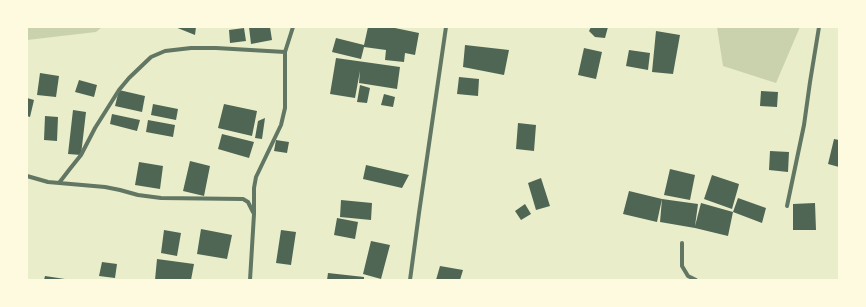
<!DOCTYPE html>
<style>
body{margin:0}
#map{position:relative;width:866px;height:307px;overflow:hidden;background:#e9edc9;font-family:"Crimson Pro",serif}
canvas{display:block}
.frame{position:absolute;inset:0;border:28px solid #fefae0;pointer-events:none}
</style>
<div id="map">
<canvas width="866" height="307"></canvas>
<div class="frame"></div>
</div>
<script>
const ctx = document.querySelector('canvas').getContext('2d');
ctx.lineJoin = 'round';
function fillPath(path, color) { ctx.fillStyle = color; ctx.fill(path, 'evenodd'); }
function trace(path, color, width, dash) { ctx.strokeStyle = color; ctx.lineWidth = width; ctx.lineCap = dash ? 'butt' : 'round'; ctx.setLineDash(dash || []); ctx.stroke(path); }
const green = new Path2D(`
 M 27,27 L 102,27 L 96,32 L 27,40 Z
 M 717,27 L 800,27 L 776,83 L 723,66 Z`);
const building = new Path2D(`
 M 175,27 L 196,27 L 195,35 Z
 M 249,27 L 270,27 L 272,40 L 251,44 Z
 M 368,27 L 395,27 L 395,28 L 419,33 L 415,55 L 405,53 L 404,62 L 385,60 L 386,50 L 364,47 L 361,59 L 332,52 L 336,38 L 364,45 Z
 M 591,27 L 608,27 L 605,38 L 595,37 L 589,31 Z
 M 244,28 L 246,41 L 230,43 L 229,30 Z
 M 656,31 L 680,35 L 673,74 L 652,72 Z
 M 465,45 L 509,50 L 504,75 L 463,67 Z
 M 584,48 L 602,52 L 596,79 L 578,75 Z
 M 629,50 L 650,53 L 648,70 L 626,66 Z
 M 336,58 L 400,67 L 397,89 L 359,83 L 360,71 L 355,98 L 330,94 Z
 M 40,73 L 59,76 L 56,97 L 37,95 Z
 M 459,77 L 479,79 L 478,96 L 457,94 Z
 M 79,80 L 97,85 L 94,97 L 75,92 Z
 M 360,85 L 370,88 L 367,103 L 357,102 Z
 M 119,90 L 145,96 L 142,112 L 115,106 Z
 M 761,91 L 778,92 L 777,107 L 760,106 Z
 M 384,94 L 395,97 L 393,107 L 381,105 Z
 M 27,98 L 34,100 L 30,117 L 27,116 Z
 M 153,104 L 178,109 L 176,120 L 151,115 Z
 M 224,104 L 257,111 L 252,136 L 218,128 Z
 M 73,110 L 86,112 L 81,155 L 68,154 Z
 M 112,114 L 140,120 L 137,131 L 110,124 Z
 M 45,116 L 58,117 L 57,141 L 44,140 Z
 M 265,118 L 262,139 L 255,138 L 258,121 Z
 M 148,120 L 175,125 L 173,137 L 146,132 Z
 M 518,123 L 536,125 L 534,151 L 516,149 Z
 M 222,134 L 254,142 L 249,158 L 218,149 Z
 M 834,139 L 839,140 L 839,167 L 828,164 Z
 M 276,140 L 289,142 L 287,153 L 274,151 Z
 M 770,151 L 789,152 L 788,172 L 769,170 Z
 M 190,161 L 210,166 L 204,196 L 183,191 Z
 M 139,162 L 163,166 L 160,189 L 135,185 Z
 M 366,165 L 409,175 L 402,188 L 363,179 Z
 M 670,169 L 695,175 L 690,200 L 664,195 Z
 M 712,175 L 739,184 L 738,188 L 732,209 L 704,199 Z
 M 541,178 L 550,206 L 536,210 L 528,183 Z
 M 629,191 L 662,199 L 657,222 L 623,214 Z
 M 738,198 L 766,208 L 762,223 L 733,212 Z
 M 662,199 L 698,204 L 695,226 L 701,203 L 733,212 L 728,236 L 695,228 L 660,222 Z
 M 341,200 L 372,203 L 371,220 L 340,217 Z
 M 815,203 L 816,230 L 793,230 L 793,204 Z
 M 525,204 L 531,214 L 521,220 L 515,211 Z
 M 337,218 L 358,222 L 355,239 L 334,235 Z
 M 201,229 L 232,235 L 227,259 L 197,254 Z
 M 164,230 L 181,233 L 177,256 L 161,253 Z
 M 281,230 L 296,232 L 291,265 L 276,263 Z
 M 371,241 L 390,245 L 381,279 L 363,274 Z
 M 157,259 L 194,264 L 191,280 L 155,280 Z
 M 102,262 L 117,264 L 115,278 L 99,276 Z
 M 440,266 L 463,270 L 460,280 L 436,280 Z
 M 328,273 L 364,277 L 364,280 L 327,280 Z
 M 45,276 L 65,279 L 65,280 L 44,280 Z`);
const minor = new Path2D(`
 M 27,176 L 48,182 L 105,187 L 120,190 L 138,195 L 161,198 L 243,199 L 248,202 L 253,212
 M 59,183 L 69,170 L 81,155 L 95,128 L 119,90 L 129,78 L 151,57 L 165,51 L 191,48 L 216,48 L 285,52
 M 787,206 L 804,125 L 810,82 L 819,27
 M 682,243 L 682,266 L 688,276 L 696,280
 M 250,280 L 254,214 L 254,188 L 256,177 L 281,125 L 285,108 L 285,52 L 293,27
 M 410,280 L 419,213 L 446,27`);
fillPath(green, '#cad2ad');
fillPath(building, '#4f6655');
trace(minor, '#617663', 4);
</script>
